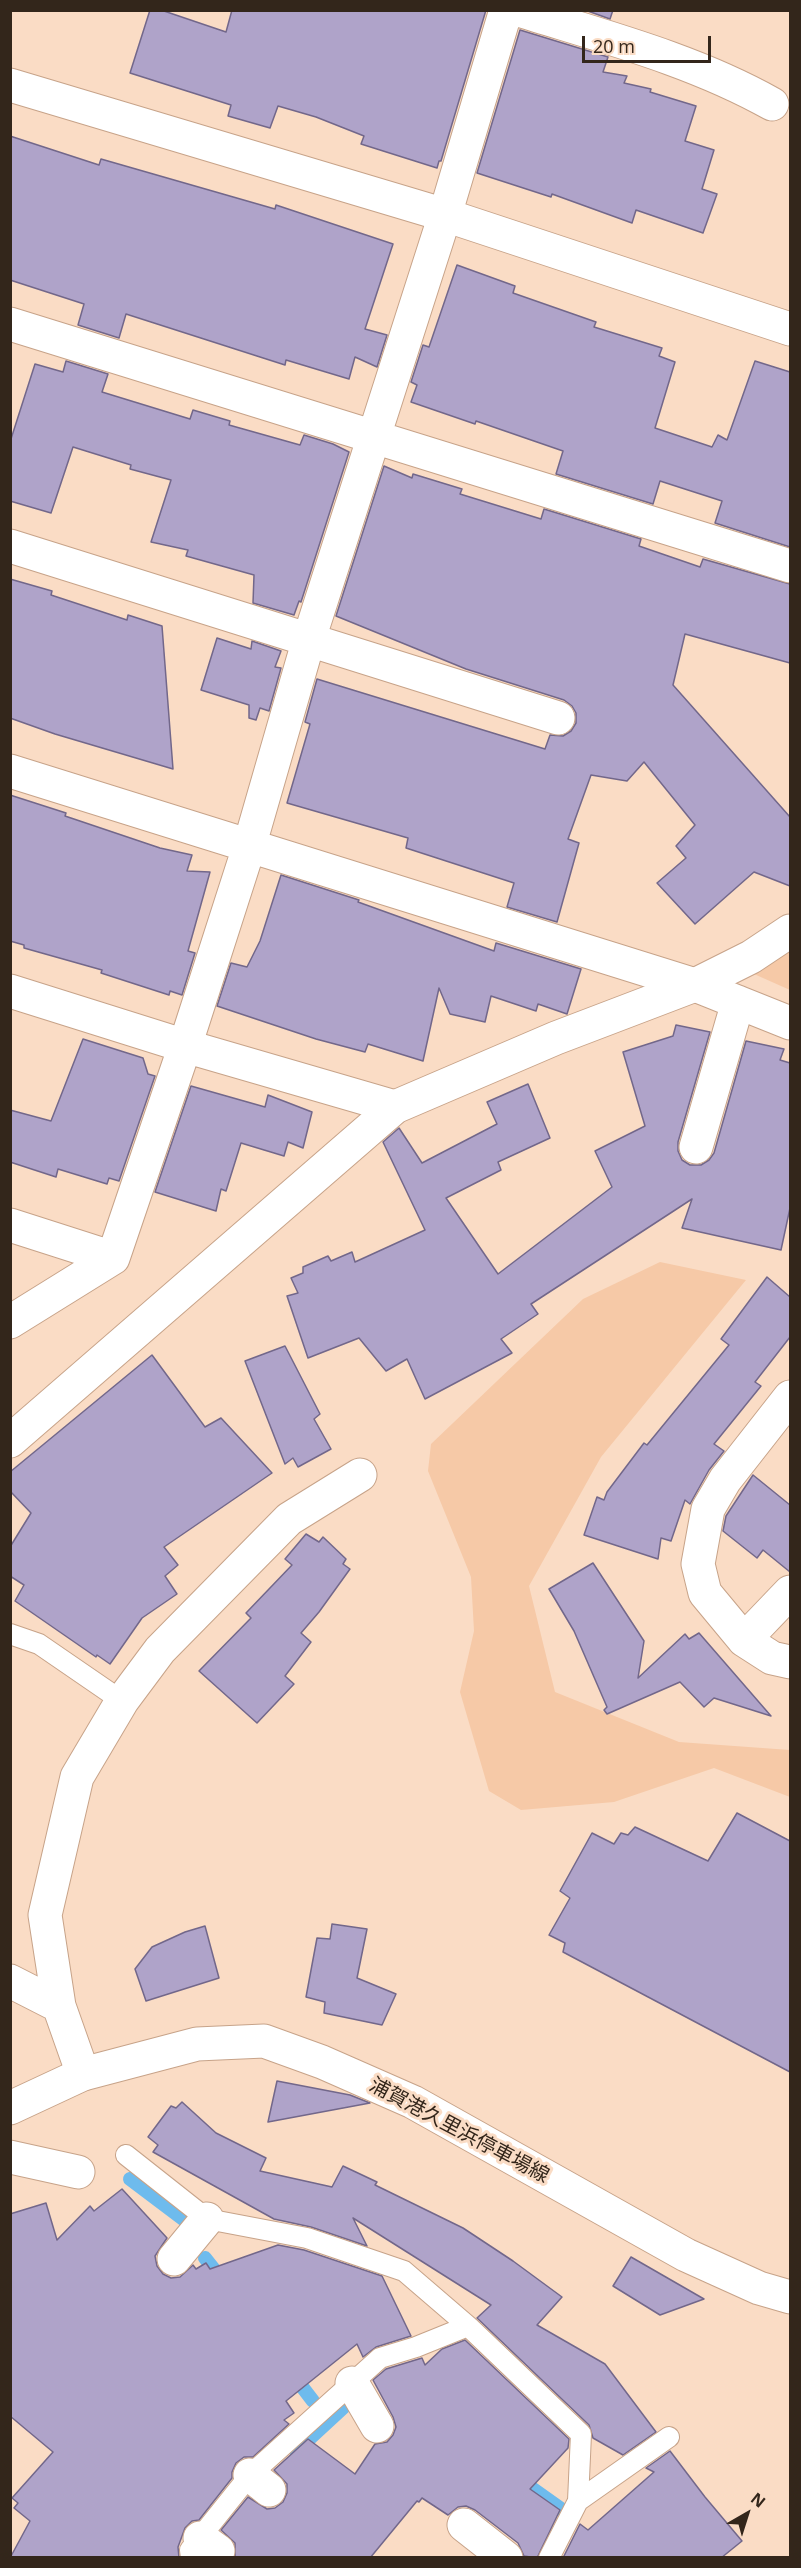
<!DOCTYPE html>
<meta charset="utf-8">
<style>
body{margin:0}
#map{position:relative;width:801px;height:2568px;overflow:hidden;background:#fadcc5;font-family:"Open Sans",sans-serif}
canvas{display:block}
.frame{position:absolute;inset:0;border:12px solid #33261b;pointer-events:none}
.north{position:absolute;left:717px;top:2484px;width:60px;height:60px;-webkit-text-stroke:4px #fadcc5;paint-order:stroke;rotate:39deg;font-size:16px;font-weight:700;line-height:24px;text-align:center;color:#33261b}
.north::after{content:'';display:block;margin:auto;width:21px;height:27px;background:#33261b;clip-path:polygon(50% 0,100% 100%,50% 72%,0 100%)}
.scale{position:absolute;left:582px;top:36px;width:129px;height:27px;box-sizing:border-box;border:3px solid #33261b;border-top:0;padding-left:8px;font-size:18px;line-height:21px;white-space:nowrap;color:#33261b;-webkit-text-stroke:4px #fadcc5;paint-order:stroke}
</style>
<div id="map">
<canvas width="801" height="2568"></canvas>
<div class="frame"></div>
<div class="north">N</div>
<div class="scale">20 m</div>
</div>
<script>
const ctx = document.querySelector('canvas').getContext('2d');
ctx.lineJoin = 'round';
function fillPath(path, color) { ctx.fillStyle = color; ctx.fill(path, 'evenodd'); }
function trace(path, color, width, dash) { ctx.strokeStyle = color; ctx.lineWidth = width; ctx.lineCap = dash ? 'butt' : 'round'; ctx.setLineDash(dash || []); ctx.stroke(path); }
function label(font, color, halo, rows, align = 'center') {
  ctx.font = font + ' "Open Sans","Noto Sans JP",sans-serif'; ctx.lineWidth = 6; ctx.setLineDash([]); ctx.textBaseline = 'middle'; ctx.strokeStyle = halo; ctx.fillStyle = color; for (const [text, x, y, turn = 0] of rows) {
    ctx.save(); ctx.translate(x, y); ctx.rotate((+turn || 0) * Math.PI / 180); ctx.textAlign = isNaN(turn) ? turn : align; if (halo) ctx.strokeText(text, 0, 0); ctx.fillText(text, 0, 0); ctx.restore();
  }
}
const green = new Path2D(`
 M 790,947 L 790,990 L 754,974 Z
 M 660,1262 L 746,1280 L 601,1457 L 529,1586 L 555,1692 L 679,1742 L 790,1750 L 790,1797 L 714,1768 L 614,1802 L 521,1810 L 489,1791 L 460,1692 L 474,1631 L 471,1577 L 428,1471 L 431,1444 L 583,1299 Z`);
const stream = new Path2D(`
 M 130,2179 L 187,2222
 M 205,2258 L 224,2282
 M 293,2375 L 313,2401
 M 296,2451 L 348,2403 L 363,2406
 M 516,2477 L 561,2509`);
const building = new Path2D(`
 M 150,10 L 161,10 L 226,32 L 232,10 L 486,10 L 441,161 L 439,161 L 437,168 L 361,144 L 364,136 L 316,117 L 278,106 L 270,128 L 228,116 L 231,105 L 130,73 Z
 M 585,10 L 613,10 L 610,19 Z
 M 520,30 L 608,57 L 603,72 L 627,76 L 624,83 L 651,89 L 650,92 L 696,106 L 685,141 L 714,150 L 702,189 L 717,194 L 703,233 L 636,210 L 632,223 L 552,194 L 551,197 L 477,173 Z
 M 10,136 L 99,165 L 101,159 L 275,209 L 276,205 L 393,244 L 365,329 L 387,335 L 377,367 L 355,357 L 349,379 L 286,360 L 285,365 L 126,314 L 119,338 L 78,325 L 84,304 L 10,280 Z
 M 457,265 L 515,286 L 513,293 L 596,322 L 594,327 L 662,348 L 659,356 L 675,362 L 655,428 L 712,447 L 718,435 L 727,440 L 755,361 L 790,372 L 790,547 L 715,523 L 722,501 L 660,481 L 653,504 L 556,474 L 563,451 L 476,421 L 475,424 L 411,402 L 417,385 L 411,382 L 423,345 L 429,347 Z
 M 66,361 L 108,374 L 102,392 L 190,419 L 193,410 L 230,421 L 229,425 L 300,445 L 304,435 L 333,444 L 349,452 L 301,602 L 299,601 L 294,615 L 253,603 L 254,575 L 186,556 L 188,550 L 151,542 L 171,480 L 130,469 L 131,465 L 73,447 L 51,513 L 10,501 L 10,442 L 35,364 L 63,372 Z
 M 384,466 L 412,478 L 413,474 L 462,489 L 460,494 L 541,519 L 544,509 L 641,539 L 639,546 L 700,567 L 703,559 L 790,584 L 790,663 L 685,634 L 673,685 L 790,817 L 790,886 L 754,872 L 695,924 L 657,883 L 686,858 L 676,846 L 695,825 L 644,762 L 627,781 L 591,775 L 568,839 L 579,843 L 557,922 L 507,907 L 514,883 L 406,848 L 408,838 L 287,803 L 310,724 L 305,722 L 317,679 L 545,749 L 550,735 L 563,736 L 571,731 L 576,723 L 576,713 L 572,706 L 564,700 L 466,669 L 336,616 Z
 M 10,579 L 52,591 L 51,595 L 127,620 L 128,615 L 162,626 L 173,769 L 55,734 L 10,718 Z
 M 217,638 L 251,649 L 252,641 L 281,651 L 275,667 L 281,668 L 269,711 L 260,708 L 256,720 L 249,718 L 249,705 L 201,690 Z
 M 10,795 L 66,813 L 65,816 L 160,848 L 192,855 L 187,871 L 210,872 L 188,951 L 195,953 L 182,995 L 170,991 L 169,995 L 101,973 L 102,970 L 24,948 L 24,945 L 10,941 Z
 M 281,875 L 359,900 L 358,902 L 494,951 L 496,943 L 581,969 L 567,1014 L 538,1004 L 536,1011 L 491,996 L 485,1022 L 450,1014 L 439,988 L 423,1061 L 368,1044 L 365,1052 L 316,1039 L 217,1006 L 231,963 L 247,967 L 260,941 Z
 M 676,1025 L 710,1032 L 678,1142 L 678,1151 L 682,1160 L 690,1165 L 701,1165 L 709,1160 L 714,1153 L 746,1041 L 784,1049 L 780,1060 L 790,1063 L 790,1208 L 781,1250 L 682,1228 L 692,1199 L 531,1304 L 538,1314 L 501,1339 L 512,1353 L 425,1399 L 407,1359 L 386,1371 L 359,1338 L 308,1358 L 287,1296 L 298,1293 L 291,1278 L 303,1273 L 303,1267 L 328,1256 L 331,1261 L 352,1252 L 355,1262 L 425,1230 L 383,1142 L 399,1128 L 422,1163 L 497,1124 L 487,1102 L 528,1084 L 550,1138 L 498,1162 L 501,1170 L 446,1198 L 498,1274 L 612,1187 L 595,1151 L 645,1126 L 623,1052 L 673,1036 Z
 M 83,1039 L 143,1058 L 148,1074 L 155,1076 L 119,1181 L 109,1178 L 107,1184 L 58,1169 L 56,1177 L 10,1162 L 10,1110 L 51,1121 Z
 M 191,1086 L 265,1107 L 268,1095 L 312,1112 L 303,1148 L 288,1142 L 284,1156 L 241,1143 L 226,1191 L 221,1189 L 216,1211 L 155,1192 Z
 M 767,1277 L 790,1297 L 790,1337 L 755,1382 L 761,1386 L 714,1444 L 724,1451 L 709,1470 L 690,1504 L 685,1500 L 671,1541 L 661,1538 L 658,1559 L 584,1535 L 597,1497 L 604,1500 L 607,1492 L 644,1443 L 647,1445 L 729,1345 L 721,1339 Z
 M 285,1346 L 320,1414 L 314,1419 L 331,1449 L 298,1467 L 293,1458 L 285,1464 L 245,1361 Z
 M 152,1355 L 205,1427 L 221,1418 L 272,1473 L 164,1547 L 178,1565 L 165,1576 L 177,1594 L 142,1618 L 110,1664 L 97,1655 L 96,1657 L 15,1601 L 24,1585 L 10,1576 L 10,1547 L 31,1513 L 10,1491 L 10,1472 Z
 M 753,1475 L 790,1505 L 790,1572 L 763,1550 L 757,1558 L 723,1531 L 726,1516 Z
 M 306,1534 L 319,1542 L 323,1537 L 346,1559 L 343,1564 L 350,1569 L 319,1612 L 301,1633 L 311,1642 L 285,1676 L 294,1684 L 257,1723 L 199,1671 L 251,1618 L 246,1613 L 292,1565 L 285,1559 Z
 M 593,1563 L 644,1641 L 638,1678 L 685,1634 L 689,1639 L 699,1633 L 771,1716 L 714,1698 L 704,1707 L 680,1682 L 607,1714 L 604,1710 L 607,1707 L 574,1631 L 549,1589 Z
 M 737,1813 L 790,1841 L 790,2072 L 563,1952 L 565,1943 L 549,1935 L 570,1898 L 560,1891 L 592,1833 L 614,1844 L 621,1833 L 628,1835 L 635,1827 L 708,1861 Z
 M 332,1924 L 367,1929 L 357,1978 L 396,1994 L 382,2025 L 324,2013 L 325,2002 L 306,1997 L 317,1938 L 330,1939 Z
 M 205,1926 L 219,1978 L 146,2001 L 135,1969 L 152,1947 L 185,1932 Z
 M 277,2081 L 350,2095 L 370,2103 L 268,2122 Z
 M 182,2102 L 216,2133 L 266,2158 L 260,2171 L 332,2187 L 343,2166 L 377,2182 L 375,2185 L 463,2228 L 513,2261 L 562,2297 L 537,2325 L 605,2364 L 656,2432 L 623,2455 L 593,2438 L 589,2425 L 477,2318 L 491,2305 L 353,2218 L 367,2246 L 311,2227 L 274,2219 L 153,2152 L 158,2145 L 148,2137 L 171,2106 L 176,2108 Z
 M 122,2189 L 167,2238 L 155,2256 L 157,2266 L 163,2274 L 171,2278 L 180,2277 L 193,2265 L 196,2269 L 206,2263 L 210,2269 L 278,2245 L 304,2250 L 382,2276 L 411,2336 L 376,2347 L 363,2357 L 357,2344 L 286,2401 L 294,2413 L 284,2420 L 289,2424 L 253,2457 L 244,2457 L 236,2463 L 232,2472 L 232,2478 L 199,2520 L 192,2521 L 185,2528 L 178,2547 L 179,2558 L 10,2558 L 30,2521 L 14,2508 L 18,2503 L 12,2498 L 53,2452 L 10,2416 L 10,2214 L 46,2203 L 57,2240 L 90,2206 L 94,2211 Z
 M 631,2257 L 704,2299 L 660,2315 L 613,2286 Z
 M 465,2340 L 569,2439 L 568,2448 L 530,2489 L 560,2510 L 537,2558 L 524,2556 L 518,2543 L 475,2510 L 466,2506 L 458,2507 L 448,2515 L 422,2498 L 419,2502 L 417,2501 L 370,2558 L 235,2558 L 235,2543 L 221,2530 L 248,2497 L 267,2509 L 275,2508 L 283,2502 L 287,2493 L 287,2484 L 274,2470 L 308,2439 L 355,2474 L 375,2444 L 387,2442 L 393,2435 L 396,2427 L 393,2417 L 373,2380 L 386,2369 L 422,2358 L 425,2365 L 442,2349 Z
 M 670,2451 L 705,2497 L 742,2541 L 721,2558 L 563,2558 L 580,2524 L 588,2530 L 654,2472 L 646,2468 Z`);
const lane = new Path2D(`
 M 10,1634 L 39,1644 L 122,1701
 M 126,2155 L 207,2219 L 307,2238 L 404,2271 L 468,2326 L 581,2434 L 578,2501 L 549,2558
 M 578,2501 L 669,2437
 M 191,2558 L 190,2550 L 250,2475 L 380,2358 L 416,2347 L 468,2326`);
const street = new Path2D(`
 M 519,10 C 605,37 694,60 772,104
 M 10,324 L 790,566
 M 10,546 L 558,718
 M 10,771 L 695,985 L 790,1023
 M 10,991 L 185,1046 L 395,1107
 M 696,1147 L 738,1002
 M 10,1225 L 113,1258
 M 10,1322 L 113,1258 L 185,1046 L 249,847 L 309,639 L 445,215 L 506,10
 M 790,1397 L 725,1480 L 708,1509 L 698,1564 L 705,1593 L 744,1640 L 772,1658 L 790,1662
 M 744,1640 L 790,1592
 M 10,1981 L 59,2006
 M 83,2074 L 59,2006 L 45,1915 L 77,1777 L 122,1701 L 160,1650 L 289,1519 L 360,1475
 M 10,2157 L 78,2172
 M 174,2259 L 207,2219
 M 352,2383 L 377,2426
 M 250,2475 L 269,2490
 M 464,2525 L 506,2558
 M 200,2538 L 218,2551`);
const secondary = new Path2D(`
 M 10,85 L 445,215 L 790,329
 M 10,1441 L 395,1107 L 556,1038 L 695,985 L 751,957 L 790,931
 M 10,2108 L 83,2074 L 197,2044 L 264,2041 L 322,2062 L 413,2102 L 686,2255 L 759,2288 L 790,2297`);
const streetNames = [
 ["浦賀港久里浜停車場線",459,2131,28]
];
fillPath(green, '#f6c9a7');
trace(stream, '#6ebbed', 14);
fillPath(building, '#afa3c9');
trace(building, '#72678a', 1.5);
trace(lane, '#c7a389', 22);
trace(street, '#c7a389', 35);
trace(secondary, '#c7a389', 35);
trace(lane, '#fff', 20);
trace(street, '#fff', 33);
trace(secondary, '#fff', 33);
label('20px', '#33261b', '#fadcc5', streetNames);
</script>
